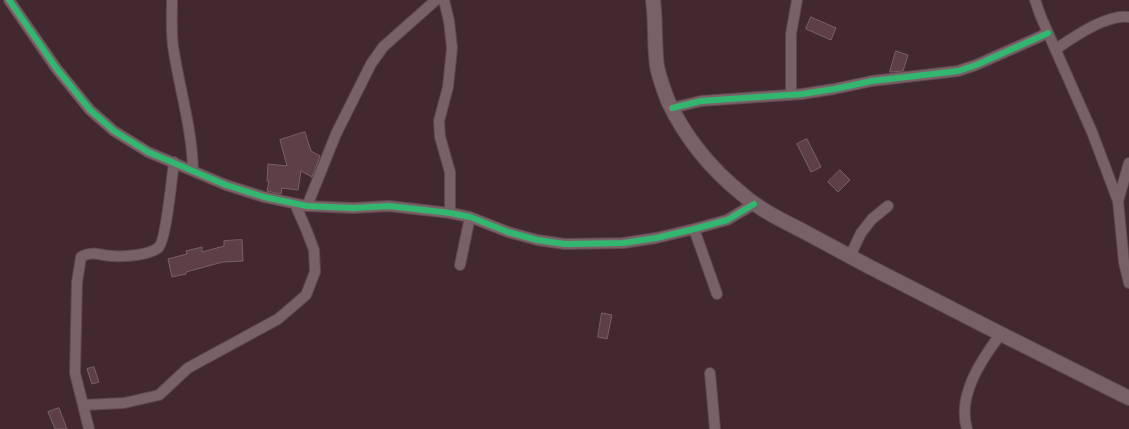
<!DOCTYPE html>
<style>
body{margin:0}
canvas{display:block;background:#42282f}
</style>
<canvas width="1129" height="429"></canvas>
<script>
const ctx = document.querySelector('canvas').getContext('2d');
ctx.lineJoin = 'round';
function fillPath(path, color) { ctx.fillStyle = color; ctx.fill(path, 'evenodd'); }
function trace(path, color, width, dash) { ctx.strokeStyle = color; ctx.lineWidth = width; ctx.lineCap = dash ? 'butt' : 'round'; ctx.setLineDash(dash || []); ctx.stroke(path); }
const building = new Path2D(`
 M 811,17 L 836,28 L 831,40 L 806,29 Z
 M 896,51 L 908,55 L 903,71 L 891,72 L 890,72 Z
 M 305,132 L 311,151 L 320,156 L 312,177 L 301,171 L 298,190 L 282,188 L 281,194 L 267,191 L 269,181 L 267,181 L 268,164 L 287,166 L 280,140 Z
 M 807,139 L 821,167 L 811,172 L 797,144 Z
 M 840,170 L 850,180 L 838,192 L 828,182 Z
 M 242,240 L 243,261 L 223,262 L 186,272 L 186,274 L 172,277 L 168,259 L 187,254 L 186,251 L 202,247 L 202,252 L 224,246 L 224,241 Z
 M 602,313 L 612,315 L 607,339 L 598,337 Z
 M 94,367 L 99,382 L 92,384 L 87,369 Z
 M 59,408 L 67,429 L 55,429 L 48,412 Z`);
const street = new Path2D(`
 M 9,0 L 56,68 L 90,110 L 114,131 L 148,152 L 226,185 L 264,197 L 307,206 L 353,208 L 389,206 L 450,213 L 470,217 L 508,232 L 537,240 L 565,244 L 623,243 L 656,238 L 694,229 L 727,220 L 754,204
 M 172,0 C 172,15 171,31 173,46 C 179,87 192,128 193,170
 M 444,0 L 449,21 L 452,48 L 448,87 L 439,121 L 440,137 L 450,172 L 450,213
 M 1035,0 L 1041,17 L 1092,132 L 1118,201 L 1124,262 L 1129,283
 M 1056,49 C 1074,37 1106,14 1129,17
 M 791,95 L 791,34 L 797,0
 M 672,108 L 701,101 L 802,94 L 834,89 L 872,81 L 958,71 L 976,65 L 1048,33
 M 1118,201 L 1129,163
 M 307,206 L 336,134 L 371,64 L 383,47 L 436,0
 M 694,229 L 717,294
 M 850,256 L 861,233 L 872,219 L 888,206
 M 460,265 L 470,217
 M 710,373 L 715,429
 M 83,405 L 124,403 L 159,395 L 188,368 L 278,319 L 306,295 L 315,272 L 314,250 L 306,229 L 295,204
 M 89,429 L 75,373 L 77,282 L 81,257 C 92,250 101,256 113,256 C 124,257 149,255 158,248 C 166,242 172,176 174,162
 M 967,429 C 957,396 981,360 1000,335`);
const secondary = new Path2D(`
 M 653,0 C 656,22 654,44 657,66 C 659,78 664,90 668,101 C 685,137 711,169 742,194 C 759,209 781,220 801,230 C 823,242 846,254 868,266 C 955,311 1042,355 1129,398`);
const cycleway = new Path2D(`
 M 9,0 L 56,68 L 90,110 L 114,131 L 148,152 L 226,185 L 264,197 L 307,206 L 353,208 L 389,206 L 450,213 L 470,217 L 508,232 L 537,240 L 565,244 L 623,243 L 656,238 L 694,229 L 727,220 L 754,204
 M 672,108 L 701,101 L 802,94 L 834,89 L 872,81 L 958,71 L 976,65 L 1048,33`);
fillPath(building, '#5e3f48');
trace(building, '#776166', 1);
trace(street, '#5e474d', 12);
trace(secondary, '#5e474d', 16);
trace(street, '#786267', 10);
trace(secondary, '#786267', 14);
trace(cycleway, '#33b770', 6);
</script>
